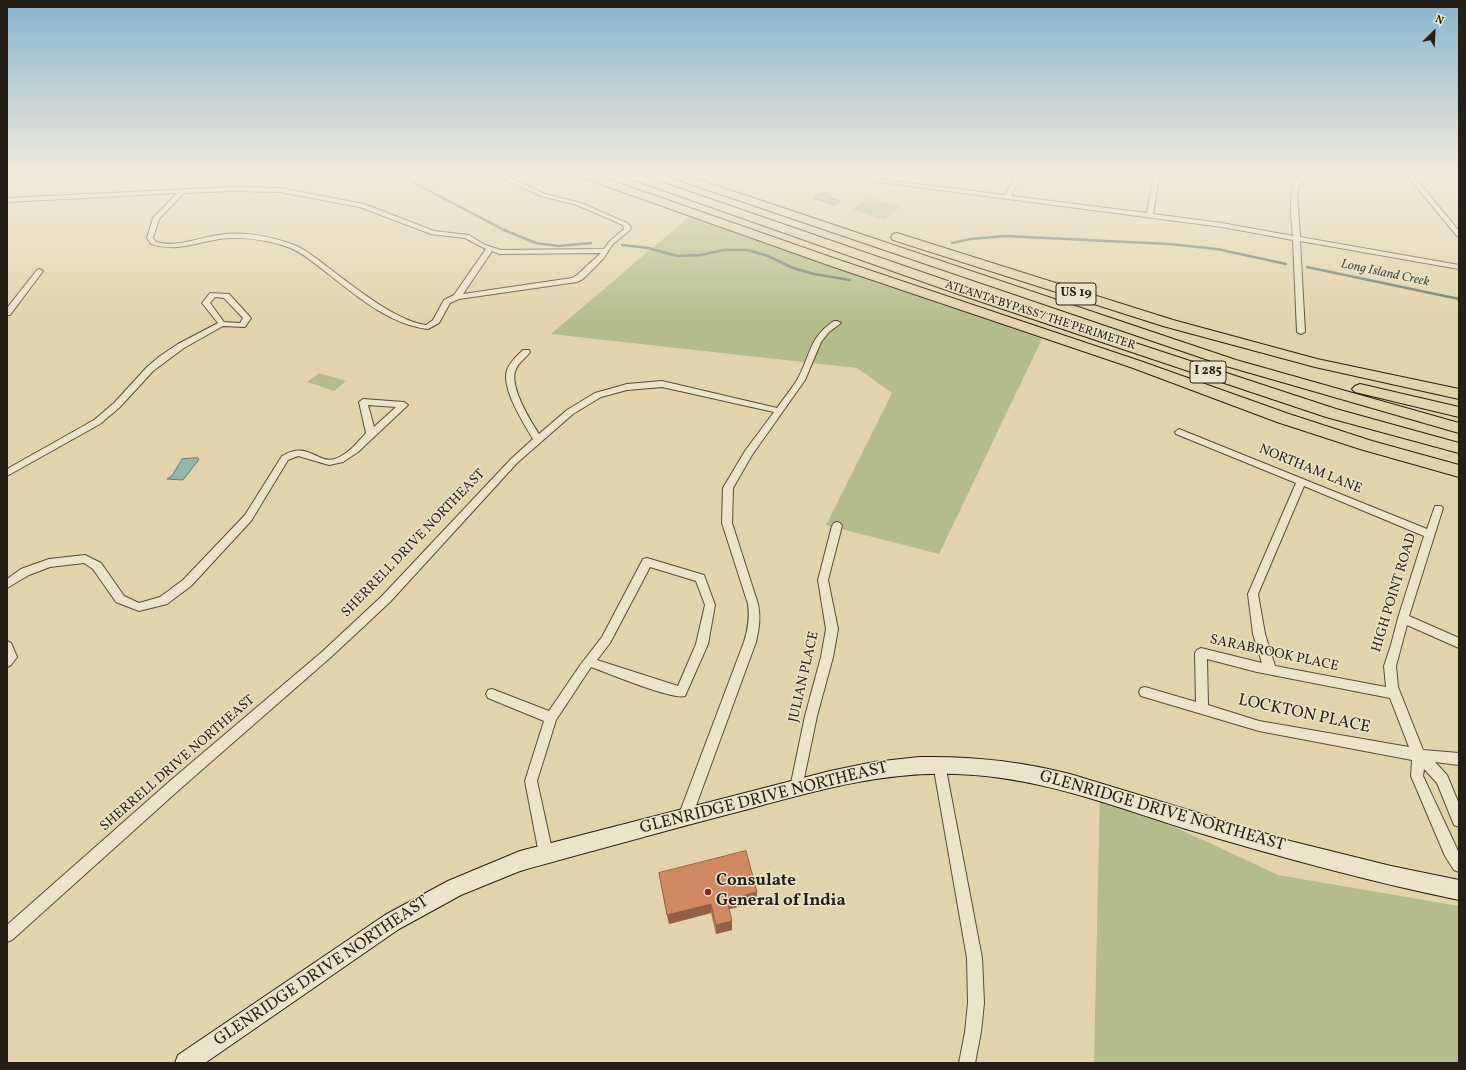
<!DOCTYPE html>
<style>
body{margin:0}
#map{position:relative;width:1466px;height:1070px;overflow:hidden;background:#e3d3ad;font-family:Vollkorn,serif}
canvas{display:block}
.frame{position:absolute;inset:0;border:8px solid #261f15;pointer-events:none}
.north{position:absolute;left:1414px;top:12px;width:40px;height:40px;-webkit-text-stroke:3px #ede2ca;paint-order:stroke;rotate:24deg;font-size:11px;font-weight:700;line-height:16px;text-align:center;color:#261f15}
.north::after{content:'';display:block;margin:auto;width:14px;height:18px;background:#261f15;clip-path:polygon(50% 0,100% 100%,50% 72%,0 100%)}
</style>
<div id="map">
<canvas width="1466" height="1070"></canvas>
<div class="frame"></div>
<div class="north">N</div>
</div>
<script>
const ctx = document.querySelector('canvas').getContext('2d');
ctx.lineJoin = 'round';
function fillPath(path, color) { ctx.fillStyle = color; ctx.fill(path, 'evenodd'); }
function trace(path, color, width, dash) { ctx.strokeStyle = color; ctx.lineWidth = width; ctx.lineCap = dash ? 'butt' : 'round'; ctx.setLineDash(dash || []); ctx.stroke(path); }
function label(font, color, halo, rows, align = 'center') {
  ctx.font = font + ' Vollkorn,serif'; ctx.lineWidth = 3; ctx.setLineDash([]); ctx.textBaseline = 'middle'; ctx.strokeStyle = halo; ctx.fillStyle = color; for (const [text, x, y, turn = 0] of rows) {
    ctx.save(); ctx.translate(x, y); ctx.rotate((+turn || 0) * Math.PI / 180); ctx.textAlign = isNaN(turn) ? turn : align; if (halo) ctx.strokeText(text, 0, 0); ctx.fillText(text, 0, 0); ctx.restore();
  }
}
const green = new Path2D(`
 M 869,197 L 900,207 L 884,220 L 852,210 Z
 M 691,215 L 843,271 L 1042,339 L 939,554 L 826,525 L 892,393 L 857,368 L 551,334 Z
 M 319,373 L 346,381 L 334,391 L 307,382 Z
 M 1100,792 L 1278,875 L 1459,906 L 1459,1063 L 1094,1063 Z`);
const water = new Path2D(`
 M 828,193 L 830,194 L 831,198 L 840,201 L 835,205 L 813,198 L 819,194 Z
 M 198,458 L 199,459 L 197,462 L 183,480 L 167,479 L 172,476 L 182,459 Z`);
const stream = new Path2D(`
 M 400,173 L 422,187 L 504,230 L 536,243 L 558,246 L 591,243
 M 952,243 L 970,239 L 1005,236 L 1169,244 L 1217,249 L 1286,264
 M 622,245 L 648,248 L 678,256 L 701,255 L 724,250 L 747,250 L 768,256 L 793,268 L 814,274 L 850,280
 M 1307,267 L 1459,299`);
const minor = new Path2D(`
 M 491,173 L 500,173 L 545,194 L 581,203 L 627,223 L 631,227 L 630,230 L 613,244 L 603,259 L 583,279 L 577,282 L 459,299 L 450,303 L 439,323 L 428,329 C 390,325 355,295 326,272 C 314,263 302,252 288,247 C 267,240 241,236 219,239 C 194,243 177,252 151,244 L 147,238 L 153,218 L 177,193 L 7,202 L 7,198 L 233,187 L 280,188 L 364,204 L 434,231 L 469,235 L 485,245 L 501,250 L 604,249 L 609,242 L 624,229 L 623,225 L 577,205 L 541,196 ZM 233,191 L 280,192 L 360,207 L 431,234 L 465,238 L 486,249 L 454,295 L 444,300 L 433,320 L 426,325 C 396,321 354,287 329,268 C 318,260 307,250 294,245 C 271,236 242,231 219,235 C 197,238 177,248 156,242 L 153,238 L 159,219 L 184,193 ZM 492,251 L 500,254 L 601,253 L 577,275 L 572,278 L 463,294 Z
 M 875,173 L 881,173 L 877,179 L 1005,195 L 1016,173 L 1022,173 L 1011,196 L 1147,213 L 1154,173 L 1160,173 L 1153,214 L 1222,223 L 1293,236 C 1292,216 1283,173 1313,173 L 1300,184 L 1297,192 L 1300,237 L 1459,265 L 1459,269 L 1300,241 L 1305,332 L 1301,334 L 1297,332 L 1293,240 L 1222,227 L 871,181 L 870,180 Z
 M 1405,173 L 1411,173 L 1459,231 L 1459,237 L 1457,236 Z
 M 39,269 L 43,271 L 10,315 L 7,315 L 7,308 L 37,270 Z
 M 210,293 L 229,294 L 251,318 L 245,327 L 223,326 L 184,348 L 153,371 L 120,407 L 100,424 L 7,476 L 7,469 L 94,420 L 114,403 L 147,367 L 160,356 L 178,344 L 218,323 L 202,303 ZM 215,297 L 224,298 L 243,318 L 240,323 L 224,322 L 210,303 Z
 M 834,321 L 837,321 L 841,323 L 829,332 L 821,342 L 805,380 L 752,455 L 733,488 L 732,523 L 758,604 C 761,618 759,628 756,642 L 690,822 L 685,823 L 680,822 L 678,817 L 744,642 C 748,629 750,618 748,604 L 722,523 L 723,488 L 745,451 L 774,412 L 662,387 L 627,390 L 601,397 L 573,414 L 517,463 L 390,602 L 331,657 L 180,789 L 12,940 L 7,942 L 7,925 L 170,781 L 323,651 L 382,596 L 511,459 L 533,439 C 524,424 501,388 507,370 C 510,362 517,356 523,350 L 529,350 L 530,352 C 526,358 519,362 516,369 C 508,385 530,420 539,434 L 567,410 L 595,393 L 627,384 L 662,381 L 777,408 C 783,399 791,390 797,380 C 811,356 808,338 834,321 Z
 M 363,399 L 404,402 L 408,405 L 358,452 L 343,462 L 329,465 L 298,456 L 288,460 L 251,521 L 191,586 L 167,604 L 139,611 L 116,602 L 93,569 L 84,563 L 50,567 L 29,575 L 7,588 L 7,579 L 21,569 L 49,559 L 85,555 L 101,563 L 124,596 L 139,603 L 160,597 L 183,580 L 245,515 L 282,456 C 309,440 316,464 335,459 C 347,455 358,442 366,433 L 359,402 ZM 368,405 L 396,407 L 374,427 Z
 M 1179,429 L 1427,529 L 1435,506 L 1441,506 L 1443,508 L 1409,616 L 1459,638 L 1459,648 L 1407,625 L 1396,666 L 1398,687 L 1423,750 L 1459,753 L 1459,765 L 1435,762 L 1447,775 L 1459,804 L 1459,827 L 1454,825 L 1437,783 L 1424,769 L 1423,776 L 1459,853 L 1459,872 L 1454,870 L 1445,856 L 1411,776 L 1412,760 L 1259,731 L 1141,696 L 1139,692 L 1141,688 L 1145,687 L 1196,702 L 1195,653 L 1197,650 L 1201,648 L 1262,663 L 1253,634 L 1248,594 L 1296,483 L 1176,434 L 1175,432 ZM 1304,486 L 1424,536 L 1398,618 L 1391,645 L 1384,666 L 1386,687 L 1275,666 L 1265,634 L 1258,594 ZM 1207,659 L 1257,672 L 1390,698 L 1409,747 L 1259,721 L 1208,705 Z
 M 837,522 L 840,523 L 842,526 L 828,580 L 838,629 L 833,657 L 817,716 L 802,788 L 801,792 L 796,794 L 791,792 L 790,788 L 805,716 L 821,657 L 826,629 L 818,580 L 832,526 L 834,523 Z
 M 647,558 L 704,575 L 715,605 L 708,644 L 685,696 C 672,700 608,673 591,667 L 589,670 L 556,720 L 537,781 L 553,854 L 551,859 L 546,861 L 541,859 L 539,854 L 525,781 L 544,721 L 488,698 L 486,694 L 488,690 L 492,689 L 549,711 L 581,664 L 602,637 L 643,559 ZM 650,567 L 696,581 L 705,605 L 696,644 L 678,686 L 597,660 L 610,643 Z
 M 7,641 L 11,643 L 17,657 L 11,665 L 7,667 Z
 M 939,758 L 943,760 L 945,764 L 982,958 L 984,1003 L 981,1032 L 975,1063 L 959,1063 L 965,1032 L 968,1003 L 967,958 L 933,764 L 935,760 Z`);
const secondary = new Path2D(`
 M 919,757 C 970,756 1020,761 1070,774 L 1290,841 L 1391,866 L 1459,880 L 1459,900 C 1367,881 1276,856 1186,829 C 1110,805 1036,776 955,774 C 882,771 811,792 741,811 C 667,830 593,851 520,871 L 461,895 L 399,929 L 205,1063 L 175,1063 L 178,1055 L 385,915 L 448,881 L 520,851 L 830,771 L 874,762 Z`);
const motorway = new Path2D(`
 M 574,173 L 590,173 L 839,260 L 1143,362 L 1289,414 L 1372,441 L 1459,465 L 1459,477 L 1360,449 L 1277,422 L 1133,368 L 831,266 L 575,175 Z
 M 619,173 L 635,173 L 965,287 L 1336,409 L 1459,443 L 1459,453 L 1326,417 L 955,293 L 620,175 Z
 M 663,173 L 679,173 L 1236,360 L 1459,423 L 1459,433 L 1226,366 L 664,175 Z
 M 897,233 L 1173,320 L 1317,359 L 1459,389 L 1459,399 L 1315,367 L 1163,326 L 893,240 L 891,237 L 893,234 Z
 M 1360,384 L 1459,407 L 1459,417 L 1355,392 L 1352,389 L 1355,386 Z`);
const wall = new Path2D(`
 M 659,873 L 757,892 L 756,902 L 729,909 L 732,921 L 732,930 L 716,934 L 711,913 L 669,924 Z`);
const shadedWall = new Path2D(`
 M 757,892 L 756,902 L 727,910 L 727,900 Z
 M 711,904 L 711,913 L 669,924 L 667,915 Z
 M 732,921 L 732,930 L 716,934 L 716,925 Z`);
const building = new Path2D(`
 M 746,851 L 757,892 L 727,900 L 732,921 L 716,925 L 711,904 L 667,915 L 659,873 Z`);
const markers = [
 [708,892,4,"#8f2418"]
];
const farStreetnames = [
 ["ATLANTA BYPASS / THE PERIMETER",1040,316,18]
];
const farWaternames = [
 ["Long Island Creek",1385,274,12]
];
const shields = [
 [1076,294,40],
 [1208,372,36]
];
const shieldNames = [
 ["US 19",1076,294],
 ["I 285",1208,372]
];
const streetNames = [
 ["NORTHAM LANE",1310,470,22],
 ["SHERRELL DRIVE NORTHEAST",414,544,-46],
 ["HIGH POINT ROAD",1395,593,-73],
 ["SARABROOK PLACE",1274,654,12],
 ["JULIAN PLACE",805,677,-77],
 ["SHERRELL DRIVE NORTHEAST",178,764,-41]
];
const nearStreetnames = [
 ["LOCKTON PLACE",1304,715,12],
 ["GLENRIDGE DRIVE NORTHEAST",764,799,-14],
 ["GLENRIDGE DRIVE NORTHEAST",1162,812,16],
 ["GLENRIDGE DRIVE NORTHEAST",322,972,-34]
];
const nearPoinames = [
 ["Consulate",716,882],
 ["General of India",716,902]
];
fillPath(green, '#b3bc8a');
fillPath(water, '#95b7ad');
trace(water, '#697a70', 1);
trace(stream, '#697a70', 2.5);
trace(minor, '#554c3b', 2);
trace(secondary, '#261f15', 2);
trace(motorway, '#261f15', 2);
fillPath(minor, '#ede2ca');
fillPath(secondary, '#ede2ca');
fillPath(motorway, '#e3d3ad');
fillPath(wall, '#b37653');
fillPath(shadedWall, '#926044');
fillPath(building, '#d08961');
trace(building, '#926044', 1);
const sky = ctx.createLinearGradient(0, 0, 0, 323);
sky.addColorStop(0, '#87b5d0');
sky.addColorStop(0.54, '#f2ebda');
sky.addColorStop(1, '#f2ebda00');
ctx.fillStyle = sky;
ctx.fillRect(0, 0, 1466, 323);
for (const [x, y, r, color] of markers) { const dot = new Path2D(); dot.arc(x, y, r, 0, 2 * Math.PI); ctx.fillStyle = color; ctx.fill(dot); trace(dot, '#ede2ca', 1.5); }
label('12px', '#261f15', '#ede2ca', farStreetnames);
label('italic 13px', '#474d43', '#ede2ca', farWaternames);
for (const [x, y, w] of shields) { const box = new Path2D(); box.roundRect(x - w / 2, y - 11, w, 22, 3); ctx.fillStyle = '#ede2ca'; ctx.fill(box); trace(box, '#261f15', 1); }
label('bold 13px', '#261f15', null, shieldNames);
label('14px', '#261f15', '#ede2ca', streetNames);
label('17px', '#261f15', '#ede2ca', nearStreetnames);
label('bold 17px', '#261f15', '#ede2ca', nearPoinames, 'left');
</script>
